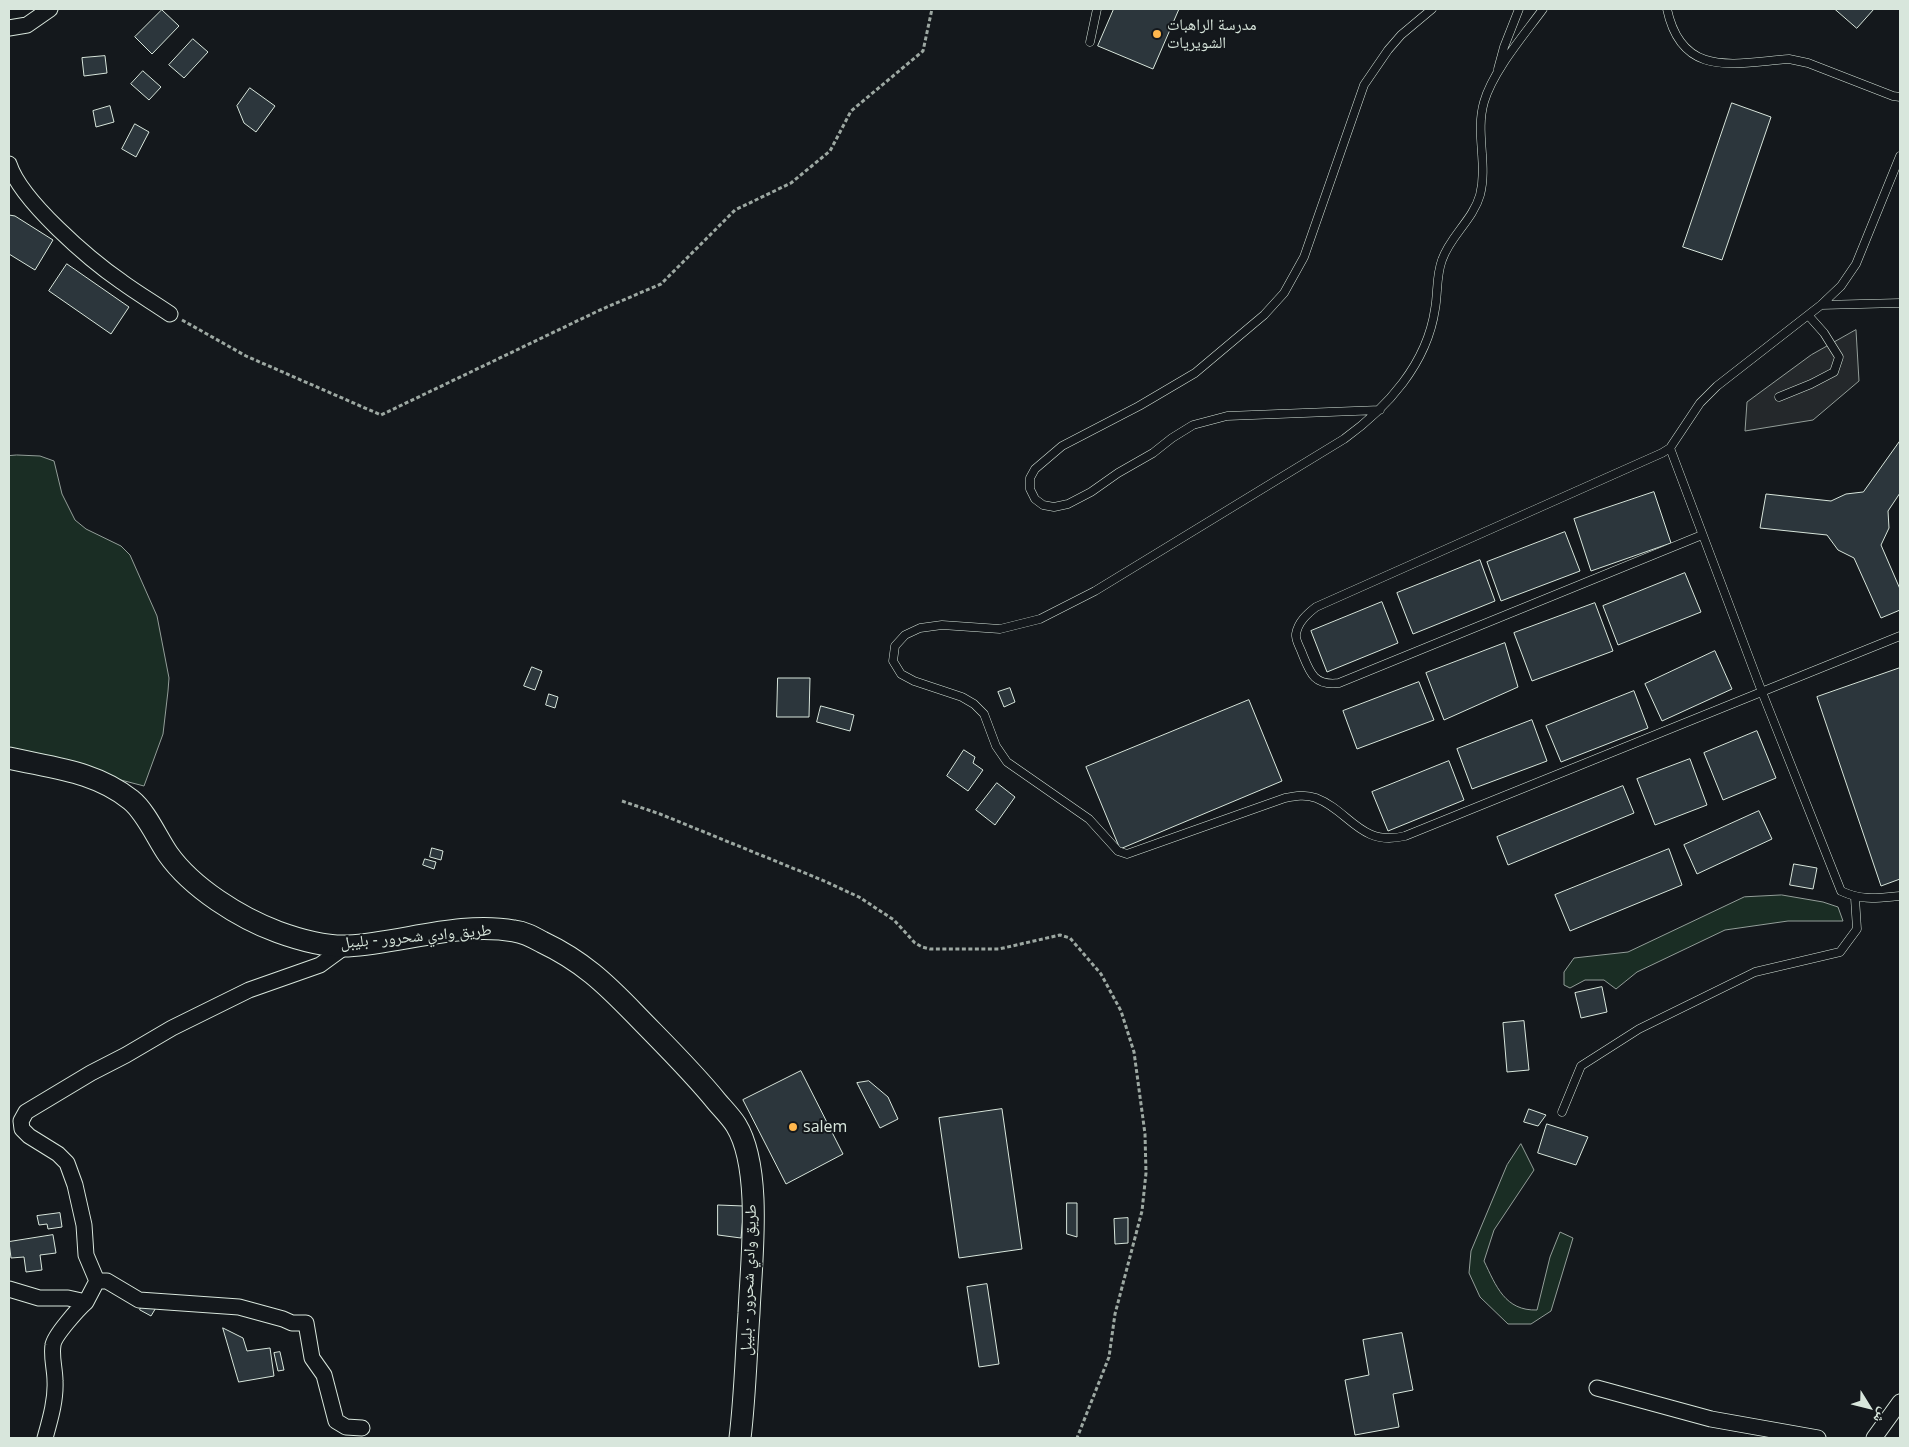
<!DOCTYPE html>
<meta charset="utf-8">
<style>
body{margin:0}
#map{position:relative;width:1909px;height:1447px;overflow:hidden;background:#14181c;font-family:"Open Sans","Noto Naskh Arabic",sans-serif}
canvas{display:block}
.frame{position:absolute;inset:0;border:10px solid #d8e6dc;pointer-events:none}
.north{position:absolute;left:1844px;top:1382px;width:50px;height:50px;-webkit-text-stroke:4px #14181c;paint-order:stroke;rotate:126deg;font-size:14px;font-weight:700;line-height:20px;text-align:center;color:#d8e6dc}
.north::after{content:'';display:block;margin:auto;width:18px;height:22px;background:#d8e6dc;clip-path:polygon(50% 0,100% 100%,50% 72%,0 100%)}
</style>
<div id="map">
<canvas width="1909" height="1447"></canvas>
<div class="frame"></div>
<div class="north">ش</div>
</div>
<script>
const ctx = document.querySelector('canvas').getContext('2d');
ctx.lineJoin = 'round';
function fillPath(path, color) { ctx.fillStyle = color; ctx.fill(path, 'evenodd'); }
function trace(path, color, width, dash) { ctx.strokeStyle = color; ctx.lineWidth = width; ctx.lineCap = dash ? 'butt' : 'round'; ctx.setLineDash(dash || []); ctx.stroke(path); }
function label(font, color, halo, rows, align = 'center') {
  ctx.font = font + ' "Open Sans","Noto Naskh Arabic",sans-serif'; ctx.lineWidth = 4; ctx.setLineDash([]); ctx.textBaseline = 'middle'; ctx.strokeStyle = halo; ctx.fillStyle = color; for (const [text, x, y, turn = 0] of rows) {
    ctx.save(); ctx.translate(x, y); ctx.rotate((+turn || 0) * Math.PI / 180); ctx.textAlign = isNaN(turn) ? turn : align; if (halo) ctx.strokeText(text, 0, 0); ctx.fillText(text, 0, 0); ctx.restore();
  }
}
const green = new Path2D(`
 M 17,455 L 40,456 L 54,461 L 62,494 L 75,520 L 86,529 L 121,546 L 130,555 L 157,616 L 169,678 L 168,691 L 163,734 L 144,786 L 9,751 L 9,456 Z
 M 1782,895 L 1823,902 L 1838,907 L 1843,921 L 1788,921 L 1725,930 L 1637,972 L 1616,989 L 1604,980 L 1585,980 L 1570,988 L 1564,985 L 1564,972 L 1574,958 L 1628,952 L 1744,897 Z
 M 1521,1144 L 1534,1170 L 1494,1230 L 1484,1261 C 1496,1286 1505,1311 1537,1310 L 1550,1257 L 1560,1232 L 1573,1238 L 1551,1311 L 1531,1324 L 1508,1324 L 1480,1297 L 1469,1273 L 1471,1251 L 1507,1165 Z`);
const parking = new Path2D(`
 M 1856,330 L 1859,381 L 1813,420 L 1745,431 L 1747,402 L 1811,355 Z`);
const building = new Path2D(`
 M 1114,9 L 1179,9 L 1153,69 L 1098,46 Z
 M 1835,9 L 1874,9 L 1857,28 Z
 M 162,10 L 179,26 L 152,54 L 135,37 Z
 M 193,39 L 208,52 L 184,78 L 169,65 Z
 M 105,56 L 107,73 L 84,76 L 82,58 Z
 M 143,71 L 161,87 L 149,100 L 131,84 Z
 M 250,88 L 275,106 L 256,132 L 244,123 L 237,106 Z
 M 1732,103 L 1771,117 L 1722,260 L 1683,247 Z
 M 110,106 L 114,122 L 96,127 L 93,111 Z
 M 135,124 L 149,132 L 136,157 L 122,149 Z
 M 9,215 L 15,216 L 53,240 L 35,270 L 9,254 Z
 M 67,264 L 129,307 L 111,334 L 49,291 Z
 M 1900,441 L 1900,493 L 1888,511 L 1889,528 L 1881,545 L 1900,589 L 1900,610 L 1881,618 L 1854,558 L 1838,550 L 1827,535 L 1760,528 L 1766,494 L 1831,501 L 1846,494 L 1863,492 Z
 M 1654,492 L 1671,543 L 1591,571 L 1574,519 Z
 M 1565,532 L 1580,571 L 1501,601 L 1487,562 Z
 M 1480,560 L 1495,601 L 1413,634 L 1397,593 Z
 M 1685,573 L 1701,612 L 1618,645 L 1603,606 Z
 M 1382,602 L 1398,643 L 1327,672 L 1311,631 Z
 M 1595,603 L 1613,651 L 1532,681 L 1514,633 Z
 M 1505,643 L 1518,687 L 1444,720 L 1426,673 Z
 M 1715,651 L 1732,689 L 1662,721 L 1645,684 Z
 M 532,667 L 542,671 L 535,690 L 524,686 Z
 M 1900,668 L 1900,879 L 1881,886 L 1817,697 Z
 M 778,678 L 810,678 L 809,717 L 777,717 Z
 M 1419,682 L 1434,720 L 1357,749 L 1343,711 Z
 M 1010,688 L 1015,702 L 1004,707 L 998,692 Z
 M 1634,691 L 1648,728 L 1561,762 L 1546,726 Z
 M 549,694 L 558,697 L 555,708 L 546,705 Z
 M 1249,700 L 1282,781 L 1120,849 L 1086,767 Z
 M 821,706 L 854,715 L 850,731 L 817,722 Z
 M 1532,720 L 1547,761 L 1472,789 L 1457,749 Z
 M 1757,731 L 1776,778 L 1723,800 L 1704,753 Z
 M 964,750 L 975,757 L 973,763 L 983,770 L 968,791 L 947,776 Z
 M 1690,759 L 1707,805 L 1655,825 L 1637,779 Z
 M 1449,761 L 1464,800 L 1388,831 L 1372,792 Z
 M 997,783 L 1015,797 L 995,825 L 976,810 Z
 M 1623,786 L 1634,813 L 1508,865 L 1497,837 Z
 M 1759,811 L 1772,839 L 1697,874 L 1684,845 Z
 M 432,848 L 443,851 L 441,860 L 430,857 Z
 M 1669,849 L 1682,885 L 1570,931 L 1555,895 Z
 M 425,859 L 436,862 L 434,869 L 423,865 Z
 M 1794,864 L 1817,868 L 1813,889 L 1790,885 Z
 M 1602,987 L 1607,1012 L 1581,1018 L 1575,993 Z
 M 1524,1021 L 1529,1070 L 1507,1072 L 1503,1023 Z
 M 801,1071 L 843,1154 L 786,1184 L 743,1100 Z
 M 869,1081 L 888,1097 L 898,1119 L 880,1128 L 857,1083 Z
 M 1002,1109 L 1022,1249 L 959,1258 L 939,1118 Z
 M 1529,1109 L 1546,1115 L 1538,1126 L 1524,1122 Z
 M 1547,1124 L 1588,1137 L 1576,1165 L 1538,1153 Z
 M 1067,1203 L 1077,1203 L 1077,1237 L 1067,1234 Z
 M 718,1205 L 744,1206 L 741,1238 L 718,1235 Z
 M 60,1213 L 62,1227 L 48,1229 L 47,1224 L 39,1225 L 37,1216 Z
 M 1128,1218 L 1128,1243 L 1115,1244 L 1114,1219 Z
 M 53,1235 L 56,1253 L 40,1255 L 42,1270 L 26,1272 L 24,1257 L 11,1258 L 9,1242 Z
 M 987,1284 L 999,1364 L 979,1367 L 967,1287 Z
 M 142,1305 L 157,1306 L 151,1316 L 140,1310 Z
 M 223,1328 L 243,1338 L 247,1351 L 270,1348 L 274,1376 L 239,1382 Z
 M 1402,1333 L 1413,1390 L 1393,1394 L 1399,1427 L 1355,1435 L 1345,1380 L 1369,1375 L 1363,1340 Z
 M 280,1352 L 284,1370 L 278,1371 L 274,1353 Z`);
const path = new Path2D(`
 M 182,320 L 246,356 L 381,415 L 600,310 L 661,284 L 735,210 L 791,183 L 830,151 L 851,111 L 923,51 L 932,9
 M 622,801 L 660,814 L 822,880 L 859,897 L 894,920 L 915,943 L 922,947 L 930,949 L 999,949 L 1060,935 L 1070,938 L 1101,974 L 1121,1011 L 1134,1052 L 1145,1134 L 1146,1173 L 1142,1211 L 1115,1314 L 1109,1357 L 1077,1438`);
const lane = new Path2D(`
 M 1543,9 C 1524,35 1493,71 1484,102 C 1475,133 1488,164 1480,195 C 1473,220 1450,236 1442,260 C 1436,276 1438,293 1435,309 C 1427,364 1387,408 1344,439 L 1095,591 L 1040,619 L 1000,629 L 942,625 L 920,628 L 905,635 L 895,646 L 893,661 L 901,674 L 914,681 L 962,697 L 974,704 L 984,714 L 996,746 L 1007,762 L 1089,819 L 1118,851 L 1127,854 L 1285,798 C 1295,796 1305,794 1316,798 C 1350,811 1360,847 1405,836 L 1900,636
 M 1667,9 C 1682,79 1734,63 1789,59 L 1808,63 L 1893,96 L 1900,97
 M 1090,42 L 1097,9
 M 1498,69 L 1504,47 L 1519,9
 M 1821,305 L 1900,303
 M 1779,397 L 1811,384 L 1834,372 L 1839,357 L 1824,333 L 1808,315
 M 1380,410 L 1227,416 L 1193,425 L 1172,438 L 1153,453 L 1118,473 L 1091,492 L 1068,504 L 1054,507 L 1043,505 L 1035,499 L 1030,489 L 1030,478 L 1035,469 L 1062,446 L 1139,406 L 1195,373 L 1264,315 L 1284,293 L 1304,257 L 1364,85 L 1388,50 L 1401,35 L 1432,9
 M 1670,448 L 1762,692 L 1841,891 C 1863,901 1877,898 1900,896
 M 1702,535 L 1339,683 C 1314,686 1310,673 1302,653 C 1300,647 1295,640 1296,634 C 1298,622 1307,614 1316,607 L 1662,453 L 1670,448 L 1700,403 L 1717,386 L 1821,305 L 1841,286 L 1856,264 L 1900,156
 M 1562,1112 L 1581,1066 L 1639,1029 L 1755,972 L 1840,952 L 1857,929 L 1855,898`);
const street = new Path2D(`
 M 9,28 L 27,25 L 50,9
 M 9,164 C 21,201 90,260 122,282 C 137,293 154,303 170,314
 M 97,1281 L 107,1281 L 139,1300 L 239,1307 L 283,1319 L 292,1323 L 306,1323 L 312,1358 L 324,1375 L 336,1421 L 346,1427 L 362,1428
 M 9,1289 L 39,1298 L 68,1298 L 86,1302 L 97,1281 L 86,1255 L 84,1225 L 75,1185 L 67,1163 L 58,1154 L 29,1136 L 22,1129 L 21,1121 L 26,1112 L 91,1073 L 126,1055 L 172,1028 L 249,990 L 320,965 L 346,946
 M 1597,1388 L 1711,1419 L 1818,1438
 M 45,1438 C 50,1420 56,1400 55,1381 C 55,1369 51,1357 53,1345 C 54,1336 78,1309 86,1302
 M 1874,1438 L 1900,1402`);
const secondary = new Path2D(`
 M 9,758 C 52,768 95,771 131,800 C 146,812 157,838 168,854 C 192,888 240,918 278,932 C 300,940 325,947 348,946 C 402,943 460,921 514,931 C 524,932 533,937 542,942 C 582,961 605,983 635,1014 C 663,1043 692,1071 717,1102 C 723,1109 731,1117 736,1125 C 763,1169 751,1262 749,1313 C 746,1355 745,1397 740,1438`);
const markers = [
 [1157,34,5,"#ffb74d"],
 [793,1127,5,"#ffb74d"]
];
const poiNames = [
 ["مدرسة الراهبات",1167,25],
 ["الشويريات",1167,43],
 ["salem",803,1127]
];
const streetNames = [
 ["طريق وادي شحرور - بليبل",416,937,-5],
 ["طريق وادي شحرور - بليبل",749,1280,-88]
];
fillPath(green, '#1a2d24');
trace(green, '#939e99', 1);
fillPath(parking, '#24282b');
trace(parking, '#939e99', 1);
fillPath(building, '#2c363c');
trace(building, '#d8e6dc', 1);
trace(lane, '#d8e6dc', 9);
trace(street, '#d8e6dc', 17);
trace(secondary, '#d8e6dc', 23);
trace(path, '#9da8a2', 3, [4, 2.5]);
trace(lane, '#14181c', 8);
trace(street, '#14181c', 15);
trace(secondary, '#14181c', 21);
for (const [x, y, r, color] of markers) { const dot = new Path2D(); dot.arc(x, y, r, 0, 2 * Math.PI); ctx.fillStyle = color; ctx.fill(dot); trace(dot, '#14181c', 2); }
label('16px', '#d8e6dc', '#14181c', poiNames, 'left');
label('16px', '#d8e6dc', '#14181c', streetNames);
</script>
